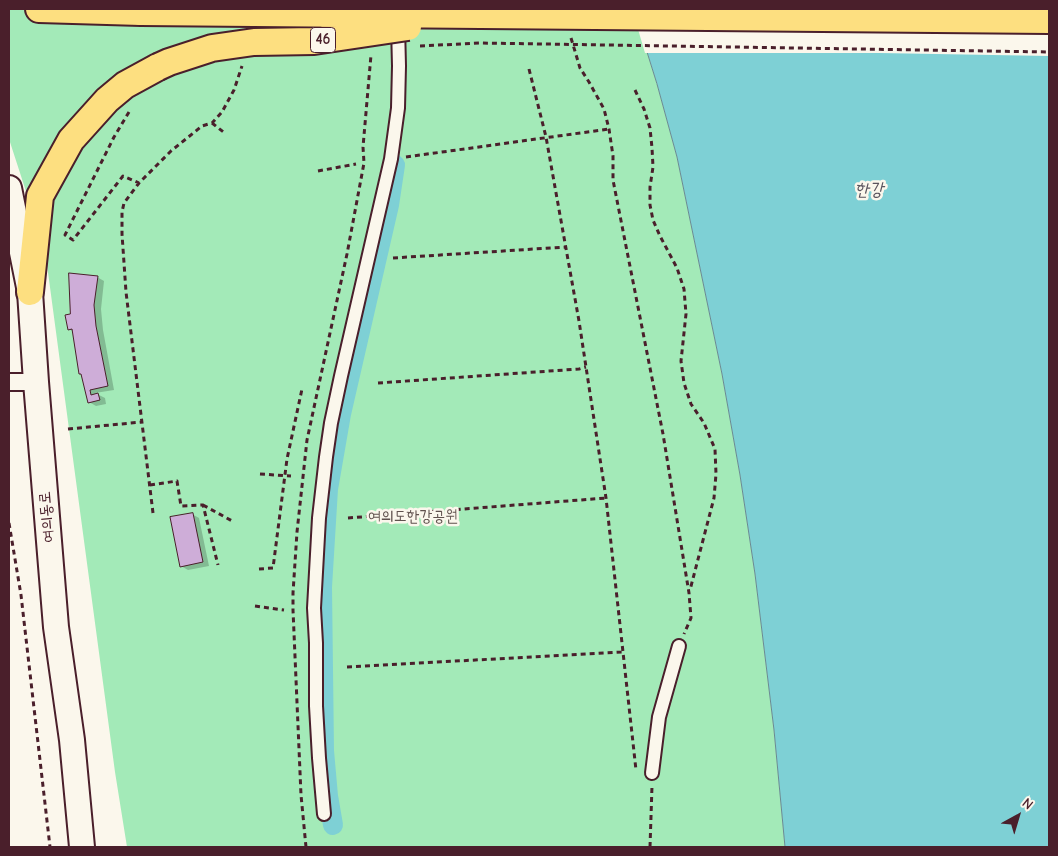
<!DOCTYPE html>
<meta charset="utf-8">
<style>
body{margin:0}
#map{position:relative;width:1058px;height:856px;overflow:hidden;background:#fbf7ec;font-family:"Comic Neue",sans-serif}
canvas{display:block}
.frame{position:absolute;inset:0;border:10px solid #4a1f2b;pointer-events:none}
.north{position:absolute;left:993px;top:791px;width:50px;height:50px;-webkit-text-stroke:4px #fbf7ec;paint-order:stroke;rotate:39deg;font-size:14px;font-weight:700;line-height:20px;text-align:center;color:#4a1f2b}
.north::after{content:'';display:block;margin:auto;width:18px;height:22px;background:#4a1f2b;clip-path:polygon(50% 0,100% 100%,50% 72%,0 100%)}
</style>
<div id="map">
<canvas width="1058" height="856"></canvas>
<div class="frame"></div>
<div class="north">N</div>
</div>
<script>
const ctx = document.querySelector('canvas').getContext('2d');
ctx.lineJoin = 'round';
function fillPath(path, color) { ctx.fillStyle = color; ctx.fill(path, 'evenodd'); }
function trace(path, color, width, dash) { ctx.strokeStyle = color; ctx.lineWidth = width; ctx.lineCap = dash ? 'butt' : 'round'; ctx.setLineDash(dash || []); ctx.stroke(path); }
function label(font, color, halo, rows, align = 'center') {
  ctx.font = font + ' "Comic Neue","Poor Story",sans-serif'; ctx.lineWidth = 5; ctx.setLineDash([]); ctx.textBaseline = 'middle'; ctx.strokeStyle = halo; ctx.fillStyle = color; for (const [text, x, y, turn = 0] of rows) {
    ctx.save(); ctx.translate(x, y); ctx.rotate((+turn || 0) * Math.PI / 180); ctx.textAlign = isNaN(turn) ? turn : align; if (halo) ctx.strokeText(text, 0, 0); ctx.fillText(text, 0, 0); ctx.restore();
  }
}
const green = new Path2D(`
 M 9,9 L 634,9 L 657,84 L 677,157 L 722,374 L 740,475 L 755,574 L 774,730 L 785,847 L 127,847 L 115,772 L 45,250 L 9,139 Z`);
const water = new Path2D(`
 M 634,9 L 1049,9 L 1049,847 L 785,847 L 774,730 L 755,574 L 740,475 L 722,374 L 677,157 L 657,84 Z`);
const pier = new Path2D(`
 M 632,9 L 1049,9 L 1049,56 L 879,53 L 645,53 Z`);
const shadow = new Path2D(`
 M 97,277 L 104,281 L 101,309 L 103,330 L 114,390 L 95,393 L 105,398 L 106,404 L 96,406 L 89,402 L 74,332 L 69,329 L 71,315 Z
 M 192,514 L 199,518 L 209,566 L 188,570 L 181,566 Z`);
const canal = new Path2D(`
 M 333,825 L 328,796 L 324,751 L 322,587 L 328,489 L 341,414 L 389,205 L 395,165`);
const building = new Path2D(`
 M 69,273 L 98,276 L 94,305 L 96,326 L 108,386 L 90,390 L 91,395 L 98,393 L 100,400 L 88,403 L 81,374 L 79,374 L 72,329 L 68,330 L 65,315 L 70,314 Z
 M 193,513 L 203,562 L 180,567 L 170,517 Z`);
const path = new Path2D(`
 M 571,38 L 580,68 L 589,82 L 604,109 L 609,129 L 613,156 L 613,180 L 663,434 L 689,593 L 691,618 L 684,634
 M 529,69 L 546,137 L 579,321 L 586,367 L 606,498 L 636,770
 M 635,90 L 644,109 L 650,128 L 652,148 L 653,167 L 650,187 L 650,205 L 653,220 L 660,236 L 677,268 L 684,289 L 686,314 L 681,361 L 684,383 L 691,404 L 704,423 L 715,449 L 716,474 L 714,498 L 690,590
 M 129,112 L 114,137 L 65,235 L 73,240 L 123,176 L 139,183
 M 212,123 L 226,134
 M 406,157 L 609,129
 M 318,171 L 356,164
 M 393,258 L 566,247
 M 378,383 L 579,369 L 586,367
 M 68,429 L 142,422
 M 260,474 L 291,476
 M 150,485 L 177,481 L 181,506 L 203,505 L 218,565
 M 203,505 L 234,522
 M 153,513 L 126,292 L 122,234 L 122,212 L 124,203 L 139,183 L 171,151 L 202,126 L 212,123 L 222,112 L 234,90 L 242,66
 M 348,518 L 606,498
 M 9,523 L 21,595 L 50,847
 M 259,569 L 273,568 L 287,459 L 302,389
 M 255,606 L 284,610
 M 347,667 L 622,652
 M 306,847 L 301,795 L 293,610 L 293,593 L 297,532 L 307,440 L 347,254 L 364,163 L 363,147 L 371,55
 M 650,847 L 652,786`);
const pedestrian = new Path2D(`
 M 652,773 L 659,717 L 679,646
 M 324,814 L 319,758 L 316,706 L 316,643 L 314,608 L 319,518 L 326,457 L 331,423 L 341,376 L 391,159 L 398,108 L 399,66 L 398,26`);
const minor = new Path2D(`
 M 9,382 L 36,382`);
const secondary = new Path2D(`
 M 9,188 L 30,292 L 36,382 L 56,627 L 72,740 L 82,847`);
const primary = new Path2D(`
 M 39,9 L 141,12
 M 30,292 L 40,196 L 71,140 L 107,100 L 125,85 L 158,67`);
const pathBridge = new Path2D(`
 M 420,46 L 480,43 L 1049,52`);
const primaryBridge = new Path2D(`
 M 141,12 L 1049,20
 M 158,67 L 169,62 L 212,48 L 254,42 L 314,41 L 408,27`);
const shields = [
 [323,40,25]
];
const shieldNames = [
 ["46",323,40]
];
const parkNames = [
 ["여의도한강공원",413,516]
];
const streetNames = [
 ["여의동로",47,517,-95]
];
const waterNames = [
 ["한강",869,190]
];
fillPath(green, '#a3eab8');
fillPath(water, '#7ed0d5');
trace(water, '#698991', 1);
fillPath(pier, '#fbf7ec');
fillPath(shadow, '#0003');
trace(canal, '#7ed0d5', 20);
fillPath(building, '#ceadd8');
trace(building, '#4a1f2b', 1);
trace(pedestrian, '#4a1f2b', 16);
trace(minor, '#4a1f2b', 20);
trace(secondary, '#4a1f2b', 28);
trace(primary, '#4a1f2b', 30);
trace(path, '#4a1f2b', 3, [5, 4]);
trace(pedestrian, '#fbf7ec', 12);
trace(minor, '#fbf7ec', 16);
trace(secondary, '#fbf7ec', 24);
trace(primary, '#fddf80', 26);
trace(primaryBridge, '#4a1f2b', 30, []);
trace(pathBridge, '#4a1f2b', 3, [5, 4]);
trace(primaryBridge, '#fddf80', 26);
for (const [x, y, w] of shields) { const box = new Path2D(); box.roundRect(x - w / 2, y - 12.5, w, 25, 4); ctx.fillStyle = '#fbf7ec'; ctx.fill(box); trace(box, '#4a1f2b', 1); }
label('bold 15px', '#4a1f2b', null, shieldNames);
label('16px', '#60524e', '#fbf7ec', parkNames);
label('16px', '#4a1f2b', '#fbf7ec', streetNames);
label('italic 18px', '#5a545e', '#fbf7ec', waterNames);
</script>
